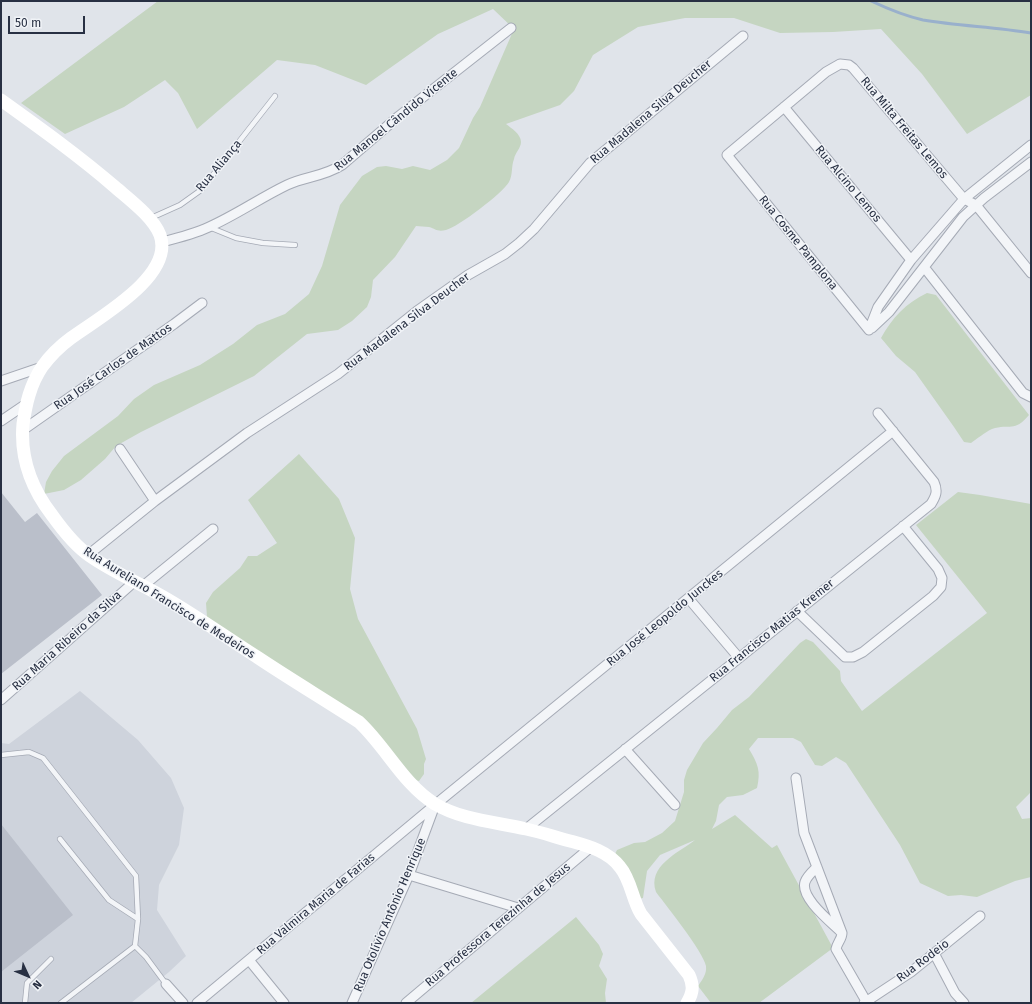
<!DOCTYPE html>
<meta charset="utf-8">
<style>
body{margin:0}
#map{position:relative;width:1032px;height:1004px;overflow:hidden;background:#e0e4ea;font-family:"Fira Sans",sans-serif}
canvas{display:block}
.frame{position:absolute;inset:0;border:2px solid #283043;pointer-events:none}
.north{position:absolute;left:8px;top:956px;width:40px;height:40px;-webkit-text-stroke:3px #f0f3f7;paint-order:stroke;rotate:134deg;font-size:11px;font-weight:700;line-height:16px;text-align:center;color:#283043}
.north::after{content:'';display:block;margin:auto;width:14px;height:18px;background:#283043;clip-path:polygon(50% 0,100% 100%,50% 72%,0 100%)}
.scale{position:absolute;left:8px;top:16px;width:77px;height:18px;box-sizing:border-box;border:2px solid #283043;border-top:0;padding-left:5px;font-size:12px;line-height:14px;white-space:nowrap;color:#283043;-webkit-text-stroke:3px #f0f3f7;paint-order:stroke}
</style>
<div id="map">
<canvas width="1032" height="1004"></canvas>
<div class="frame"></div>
<div class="north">N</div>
<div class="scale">50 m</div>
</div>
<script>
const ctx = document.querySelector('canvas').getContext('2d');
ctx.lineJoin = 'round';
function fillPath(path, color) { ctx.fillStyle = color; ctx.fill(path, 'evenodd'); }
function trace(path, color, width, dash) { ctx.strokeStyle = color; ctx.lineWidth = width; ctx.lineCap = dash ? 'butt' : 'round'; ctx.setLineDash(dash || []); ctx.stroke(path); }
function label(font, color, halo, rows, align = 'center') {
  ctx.font = font + ' "Fira Sans",sans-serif'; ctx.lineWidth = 3; ctx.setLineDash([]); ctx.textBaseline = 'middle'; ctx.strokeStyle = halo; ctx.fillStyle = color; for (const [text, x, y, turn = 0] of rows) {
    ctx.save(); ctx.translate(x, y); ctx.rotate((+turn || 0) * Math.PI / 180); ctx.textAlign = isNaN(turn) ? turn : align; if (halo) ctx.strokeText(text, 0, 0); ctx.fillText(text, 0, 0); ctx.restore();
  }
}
const built = new Path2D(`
 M 80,691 L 138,740 L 171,778 L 184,808 L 179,845 L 159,885 L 157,910 L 186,956 L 169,972 L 131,1003 L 1,1003 L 1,743 L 9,744 Z`);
const green = new Path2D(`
 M 158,1 L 878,1 L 880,2 L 884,1 L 1031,1 L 1031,95 L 967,134 L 922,74 L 881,29 L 833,32 L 780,33 L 734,18 L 685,18 L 638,27 L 593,55 L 574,91 L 560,105 L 506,124 C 511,128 521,134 521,142 C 521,148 515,153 514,159 C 511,167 513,175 509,182 C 503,193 458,227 446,230 C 437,232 436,229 429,227 C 425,227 420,226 416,226 L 395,257 L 373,280 L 371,297 L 367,307 L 352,321 L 338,330 L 307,334 L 254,376 L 141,432 L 116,446 L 105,459 L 81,480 L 64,490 L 44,494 L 46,482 L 52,471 L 64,456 L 118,416 L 134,399 L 154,385 L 200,365 L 233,344 L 257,325 L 285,314 L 309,294 L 322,266 L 340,205 L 362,176 L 377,167 L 386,166 L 402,169 L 413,166 L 430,170 L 447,160 L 459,148 L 473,118 L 480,107 L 514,29 L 493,9 L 438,34 L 366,85 L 315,65 L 277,60 L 197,129 L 178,93 L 165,80 L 124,107 L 65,134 L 21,103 Z
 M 927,293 L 936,295 L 1029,415 C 1014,433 1010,423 992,429 C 985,432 977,439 971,443 L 964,442 L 954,427 L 915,372 L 896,356 L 881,338 C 892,318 906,303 927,293 Z
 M 299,454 L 339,499 L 355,538 L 350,589 L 358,619 L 417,729 L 426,759 L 424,764 L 424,774 L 419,781 L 415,780 L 384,742 L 207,617 L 206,603 L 213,592 L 240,568 L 248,556 L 257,556 L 277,543 L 248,500 Z
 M 958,492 L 980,495 L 1031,504 L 1031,792 L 1016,807 L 1022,819 L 1031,818 L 1031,877 L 1015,881 L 977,897 L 961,895 L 948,896 L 920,883 L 900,845 L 846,763 L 836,757 L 822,766 L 815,765 L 801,742 L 793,738 L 758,738 L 749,749 C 758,764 761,771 757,788 L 743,795 L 727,797 L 719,805 L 716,821 L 712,829 L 735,815 L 772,848 L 777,845 L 833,948 L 759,1003 L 711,1003 L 698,986 C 702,980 707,974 706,966 C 703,951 667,907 656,892 C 647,866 678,853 695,840 L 660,855 L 647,871 L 643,898 L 638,899 L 615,854 L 617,850 L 634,843 L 645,842 L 662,833 L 675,821 L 684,792 L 684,780 L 687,770 L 703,743 L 717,728 L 732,710 L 749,697 L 800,643 L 806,639 L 813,642 L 840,671 L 841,681 L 862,711 L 987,613 L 916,525 Z
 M 576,917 L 599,945 L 603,954 L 599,966 L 607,979 L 605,993 L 606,1003 L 471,1003 Z`);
const stream = new Path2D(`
 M 871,1 C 888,9 905,16 923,20 C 959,26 995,27 1031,33`);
const building = new Path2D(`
 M 1,492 L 25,522 L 37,513 L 102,595 L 1,674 Z
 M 1,824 L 73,915 L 1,972 Z`);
const lane = new Path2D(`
 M 151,218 L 180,205 L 201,190 L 275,96
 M 209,227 L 236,238 L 263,243 L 295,245
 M 1,755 L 29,752 L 43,758 L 136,876 L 138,919 L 135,946
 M 60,839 L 109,900 L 138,919
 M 25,1003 L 27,983 L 51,959
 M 61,1003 L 135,946 L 146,957 L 166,984`);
const street = new Path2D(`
 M 784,107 L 911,260
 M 162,242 C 178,238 194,234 209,227 C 236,215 260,198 287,185 C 306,176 323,177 342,165 L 399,116 L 511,28
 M 924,267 L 1023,393 L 1031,397
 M 872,328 L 889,312 L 963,217 L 984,198 L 1031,162
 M 869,330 L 727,155 L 826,72 L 840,64 L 849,65 L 853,68 L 964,199 L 976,205 L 1031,273
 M 869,330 L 878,307 L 911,260 L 964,199 L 1031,145
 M 1,381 L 42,367
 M 1,421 L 26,404
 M 23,430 L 174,324 L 202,303
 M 120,449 L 155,501
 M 88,555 L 155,501 L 247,433 L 338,374 L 417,311 L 468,275 L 505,254 L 519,243 L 534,229 L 590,163 L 743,36
 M 143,586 L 213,529
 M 689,599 L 739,658
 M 797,611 L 845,657 L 853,657 L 863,652 L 933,596 L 941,587 L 942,578 L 938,569 L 903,526
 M 1,700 L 134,582
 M 625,749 L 675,805
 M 796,778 L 804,833 L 842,933 C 842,939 837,943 836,949 L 866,1001
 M 526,829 L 931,504 C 936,496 938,491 934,482 L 878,413
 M 817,867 C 813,871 807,876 805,882 C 800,898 831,922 841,932
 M 409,875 L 518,908
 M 934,953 L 955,993 L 964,1003
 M 249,960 L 284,1003
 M 166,984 L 183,1003
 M 197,1003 L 436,804 L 893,431
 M 352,1003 L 409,875 L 435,805
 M 406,1003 L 591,847
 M 864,1003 L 911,972 L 980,916`);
const secondary = new Path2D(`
 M 1,100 C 40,128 79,156 115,187 C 130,200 153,217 160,235 C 175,276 98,318 71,338 C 60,346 50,356 42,367 C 30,385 26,404 23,424 C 20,458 32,489 52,515 C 62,529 75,546 90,556 C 114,573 142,584 167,599 C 198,617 227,638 257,657 C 290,679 325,700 359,722 C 386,747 403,784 435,804 C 462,820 496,822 526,829 C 541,832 555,837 570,841 C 588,846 608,851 620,867 C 631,880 632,899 641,914 L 689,975 C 694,986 693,993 687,1003`);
const streetNames = [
 ["Rua Madalena Silva Deucher",651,112,-40],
 ["Rua Manoel Cândido Vicente",396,120,-39],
 ["Rua Milta Freitas Lemos",904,128,50],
 ["Rua Aliança",219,166,-50],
 ["Rua Alcino Lemos",848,184,50],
 ["Rua Cosme Pamplona",798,243,51],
 ["Rua Madalena Silva Deucher",407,322,-37],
 ["Rua José Carlos de Mattos",113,367,-35],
 ["Rua Aureliano Francisco de Medeiros",169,603,32],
 ["Rua José Leopoldo Junckes",665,618,-39],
 ["Rua Francisco Matias Kremer",772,631,-39],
 ["Rua Maria Ribeiro da Silva",67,641,-42],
 ["Rua Valmira Maria de Farias",316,904,-40],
 ["Rua Otolívio Antônio Henrique",390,915,-67],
 ["Rua Professora Terezinha de Jesus",498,925,-40],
 ["Rua Rodeio",923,961,-37]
];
fillPath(built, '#ced3dc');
fillPath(green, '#c5d5c1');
trace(stream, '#99b0cc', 3);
fillPath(building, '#babfca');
trace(lane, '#a5aab5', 6);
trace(street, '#a5aab5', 11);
trace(lane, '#f3f5f8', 4.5);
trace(street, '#f3f5f8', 9);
trace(secondary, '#fff', 13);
label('12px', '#283043', '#f0f3f7', streetNames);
</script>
